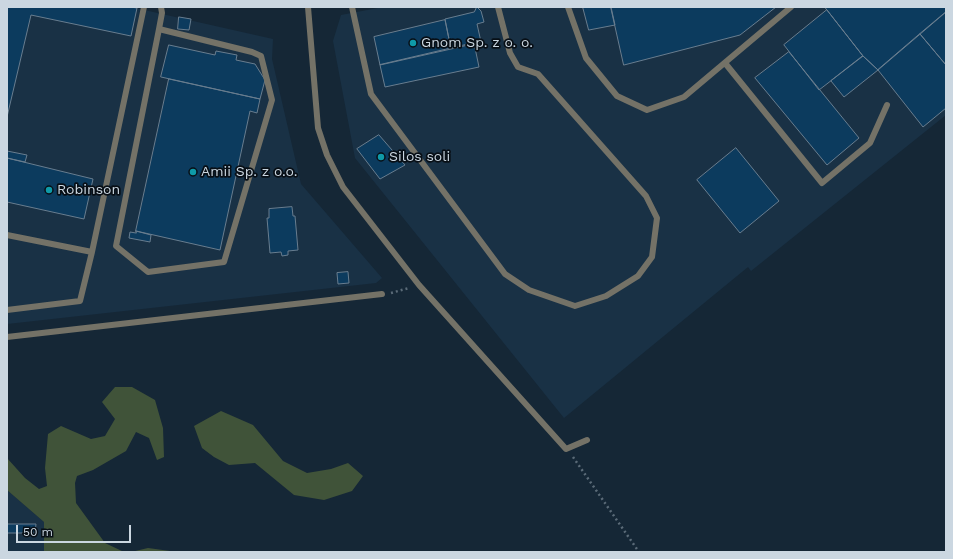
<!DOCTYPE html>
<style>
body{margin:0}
#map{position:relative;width:953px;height:559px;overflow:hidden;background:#152736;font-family:"Work Sans",sans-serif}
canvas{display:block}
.frame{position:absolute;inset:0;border:8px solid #cbd7e1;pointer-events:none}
.scale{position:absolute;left:16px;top:525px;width:115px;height:18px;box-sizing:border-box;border:2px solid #cbd7e1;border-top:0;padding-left:5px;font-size:12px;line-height:14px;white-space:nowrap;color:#cbd7e1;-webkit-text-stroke:3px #080f16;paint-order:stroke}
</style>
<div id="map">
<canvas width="953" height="559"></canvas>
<div class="frame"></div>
<div class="scale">50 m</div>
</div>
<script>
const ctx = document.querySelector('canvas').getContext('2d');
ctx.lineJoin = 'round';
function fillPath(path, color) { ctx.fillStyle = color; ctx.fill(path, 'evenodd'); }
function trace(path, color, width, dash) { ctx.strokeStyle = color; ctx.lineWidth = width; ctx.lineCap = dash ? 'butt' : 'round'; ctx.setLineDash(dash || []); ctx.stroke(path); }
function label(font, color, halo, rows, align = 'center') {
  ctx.font = font + ' "Work Sans",sans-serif'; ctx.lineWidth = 3.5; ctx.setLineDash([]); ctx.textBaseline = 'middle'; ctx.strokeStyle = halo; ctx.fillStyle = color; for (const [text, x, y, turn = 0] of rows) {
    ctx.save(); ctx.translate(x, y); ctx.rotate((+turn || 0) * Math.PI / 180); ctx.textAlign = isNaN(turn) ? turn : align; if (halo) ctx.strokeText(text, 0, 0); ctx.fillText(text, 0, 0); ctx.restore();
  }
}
const built = new Path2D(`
 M 7,7 L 131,7 L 273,39 L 272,59 L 301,184 L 382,278 L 376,283 L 7,324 Z
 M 383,7 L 946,7 L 946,115 L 751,271 L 748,267 L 564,418 L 355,158 L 333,41 L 341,15 Z
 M 7,490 L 44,522 L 44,552 L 7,552 Z`);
const green = new Path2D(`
 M 115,387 L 132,387 L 155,400 L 163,428 L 164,457 L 157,460 L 149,438 L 136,432 L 126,451 L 93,470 L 77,476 L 75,483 L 76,503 L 105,543 L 124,552 L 44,552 L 44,522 L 7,490 L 7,458 L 25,478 L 39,489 L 47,486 L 45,468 L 48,434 L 61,426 L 91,439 L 105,436 L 115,419 L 102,402 Z
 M 221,411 L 253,425 L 283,461 L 307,473 L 331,469 L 348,463 L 363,476 L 352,491 L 324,500 L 294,495 L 255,463 L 229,465 L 214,457 L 202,448 L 194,426 Z
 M 148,548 L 170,551 L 172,552 L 131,552 Z`);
const building = new Path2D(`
 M 7,7 L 131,7 L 137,8 L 131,36 L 31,15 L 7,117 Z
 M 477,7 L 481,11 L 484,22 L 477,24 L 481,42 L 451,49 L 445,19 L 474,12 Z
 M 583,7 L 611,7 L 615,25 L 589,30 Z
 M 611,7 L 776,7 L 740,35 L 624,65 Z
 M 825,7 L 946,7 L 946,12 L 878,70 L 863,56 Z
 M 827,10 L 863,56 L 819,90 L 784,45 Z
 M 946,12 L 946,65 L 920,34 Z
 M 179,17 L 191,19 L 189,30 L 178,29 Z
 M 445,20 L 451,49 L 380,65 L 374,37 Z
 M 920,34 L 946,65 L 946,108 L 923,127 L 878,70 Z
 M 474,43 L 479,67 L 385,87 L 380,65 Z
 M 169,45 L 215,55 L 216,51 L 237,55 L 236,60 L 255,64 L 265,80 L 260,99 L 161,77 Z
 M 789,52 L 859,138 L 827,165 L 755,78 Z
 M 863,56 L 878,70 L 844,97 L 831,81 Z
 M 169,79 L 260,99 L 257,113 L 250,111 L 220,250 L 136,231 Z
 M 379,135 L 405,165 L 380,179 L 357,149 Z
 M 736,148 L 779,201 L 740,233 L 697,180 Z
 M 7,151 L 27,155 L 25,162 L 7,158 Z
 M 7,158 L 93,179 L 84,219 L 7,202 Z
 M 292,207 L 293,216 L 295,216 L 298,250 L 288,251 L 288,255 L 282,256 L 281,252 L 270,253 L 267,218 L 269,218 L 269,209 Z
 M 136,231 L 151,235 L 150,242 L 129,238 L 130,232 L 136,233 Z
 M 348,272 L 349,283 L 338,284 L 337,273 Z
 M 7,524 L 36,524 L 35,533 L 7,533 Z`);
const path = new Path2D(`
 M 391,293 L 409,288
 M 573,457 L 639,552`);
const lane = new Path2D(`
 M 308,7 L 318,128 L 327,155 L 343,187 L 419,285 L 566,449 L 587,440
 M 352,7 L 371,94 L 505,274 L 529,290 L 575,306 L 606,296 L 638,276 L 652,257 L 657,218 L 646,196 L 538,74 L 518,67 L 510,53 L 498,7
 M 568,7 L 586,58 L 617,96 L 647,110 L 684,97 L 791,7
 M 159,29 L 252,52 L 261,56 L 272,100 L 224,262 L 148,272 L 116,246 L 159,29 L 162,13 L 161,7
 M 725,63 L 822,183 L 870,143 L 887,105
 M 7,235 L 92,252 L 144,7
 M 7,310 L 80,301 L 92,252
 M 7,337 L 382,294`);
const markers = [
 [413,43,4,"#0f9aa8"],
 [381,157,4,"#0f9aa8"],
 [193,172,4,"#0f9aa8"],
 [49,190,4,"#0f9aa8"]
];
const poiNames = [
 ["Gnom Sp. z o. o.",421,43],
 ["Silos soli",389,157],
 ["Amii Sp. z o.o.",201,172],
 ["Robinson",57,190]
];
fillPath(built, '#193145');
fillPath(green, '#405339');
fillPath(building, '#0c3b5e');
trace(building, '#687d8f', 1);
trace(path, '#5b6b78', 2.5, [2, 3]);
trace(lane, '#747267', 6);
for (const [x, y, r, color] of markers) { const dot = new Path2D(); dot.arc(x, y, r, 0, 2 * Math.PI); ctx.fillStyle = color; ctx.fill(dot); trace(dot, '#080f16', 1.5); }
label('14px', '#cbd7e1', '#080f16', poiNames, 'left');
</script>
